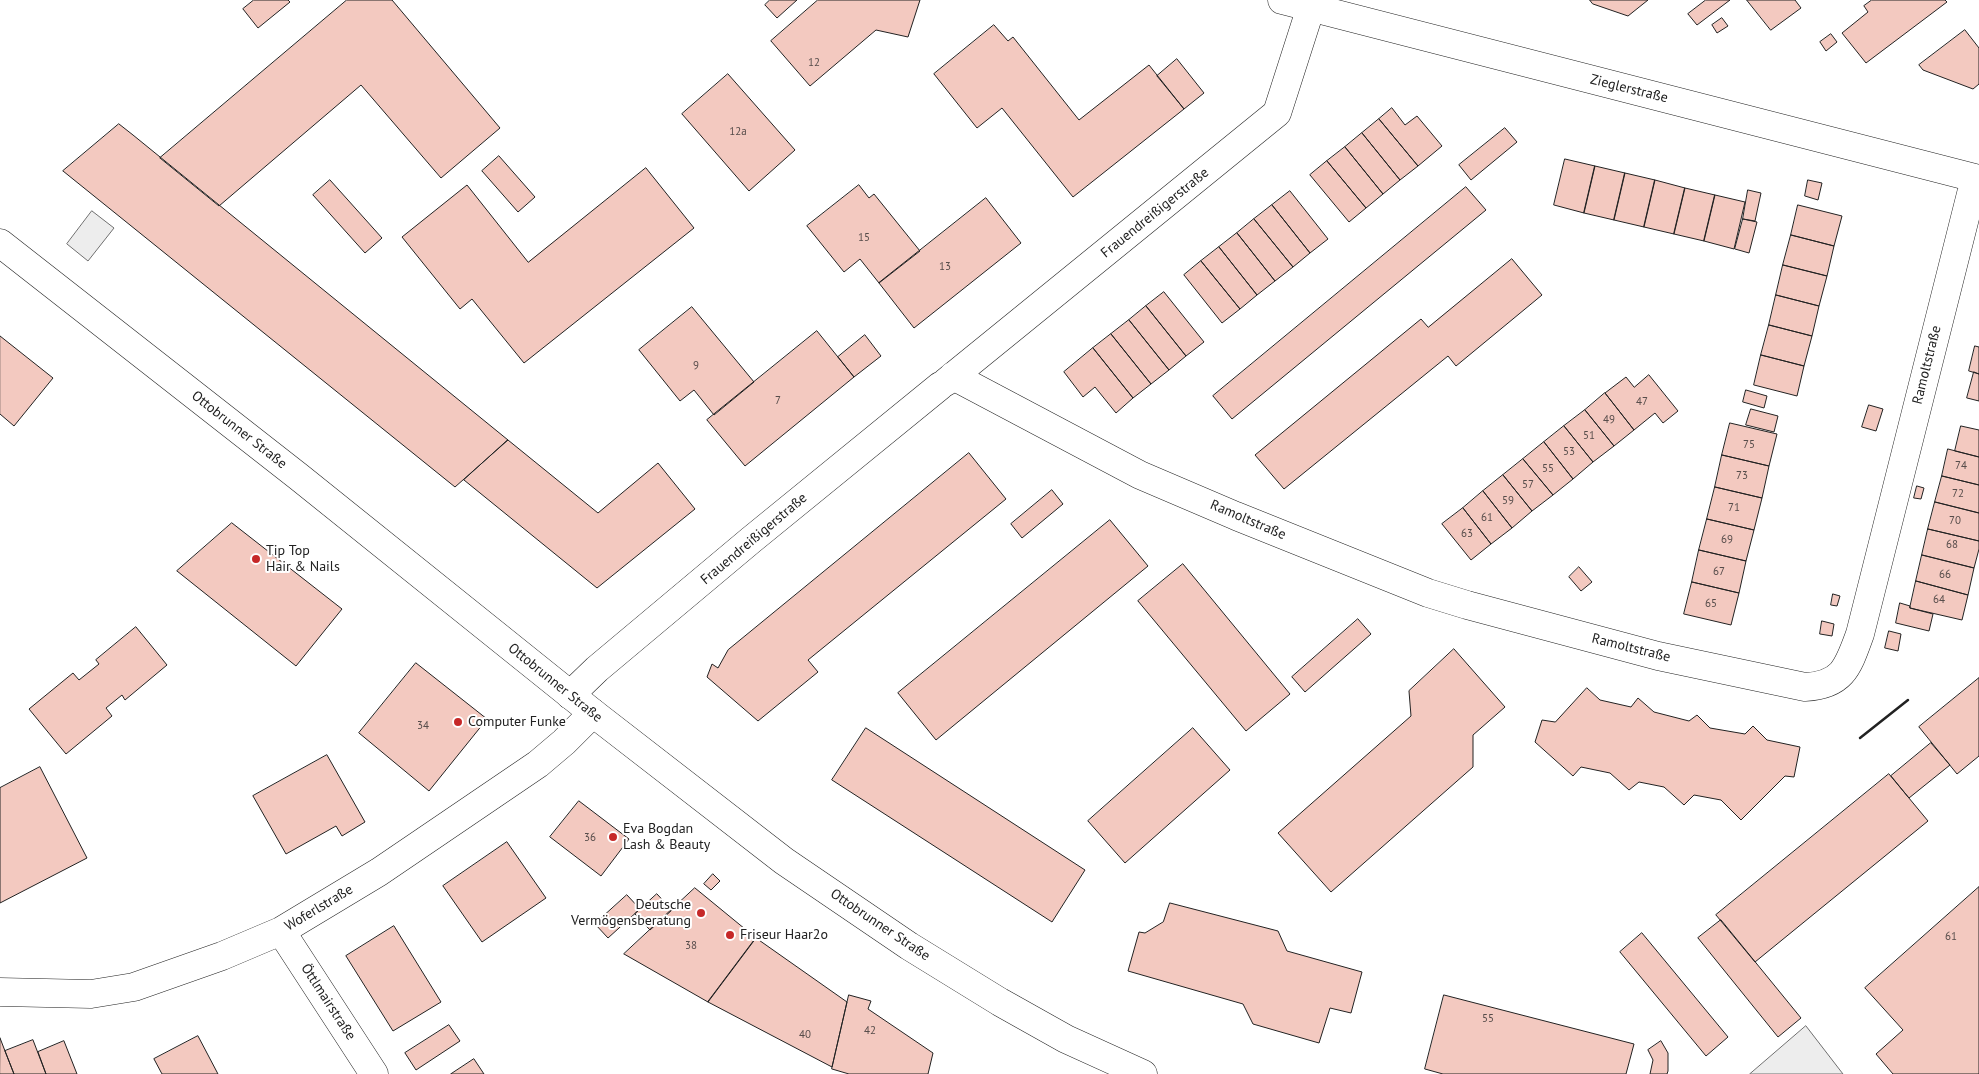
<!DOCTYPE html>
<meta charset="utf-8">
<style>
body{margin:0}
canvas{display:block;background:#fff}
</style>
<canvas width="1979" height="1074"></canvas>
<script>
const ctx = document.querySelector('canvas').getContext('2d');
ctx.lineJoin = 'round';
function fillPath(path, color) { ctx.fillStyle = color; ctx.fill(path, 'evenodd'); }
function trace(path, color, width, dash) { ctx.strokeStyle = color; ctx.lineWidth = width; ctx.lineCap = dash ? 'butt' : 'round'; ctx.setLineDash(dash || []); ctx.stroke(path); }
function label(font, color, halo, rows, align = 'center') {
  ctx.font = font + ' "PT Sans",sans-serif'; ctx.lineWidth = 4; ctx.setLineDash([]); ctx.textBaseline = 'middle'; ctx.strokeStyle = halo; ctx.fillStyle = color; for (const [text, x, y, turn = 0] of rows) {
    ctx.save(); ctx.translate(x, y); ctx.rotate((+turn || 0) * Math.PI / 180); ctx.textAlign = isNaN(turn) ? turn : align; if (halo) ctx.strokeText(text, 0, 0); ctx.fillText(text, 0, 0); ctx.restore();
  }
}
const parking = new Path2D(`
 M 92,211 L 114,228 L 88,261 L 67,244 Z
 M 1806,1026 L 1843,1074 L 1750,1074 Z`);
const building = new Path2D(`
 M 254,0 L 288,0 L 290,2 L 258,28 L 243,9 Z
 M 347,0 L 392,0 L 500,128 L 441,178 L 361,85 L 219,206 L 160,158 Z
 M 770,0 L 797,0 L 777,18 L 765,5 Z
 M 818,0 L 920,0 L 908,37 L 876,30 L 810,86 L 771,41 Z
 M 1590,0 L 1648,0 L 1628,16 L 1593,4 Z
 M 1706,0 L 1730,0 L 1697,25 L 1688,14 Z
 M 1747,0 L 1795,0 L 1801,8 L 1771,30 Z
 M 1872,0 L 1945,0 L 1947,2 L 1866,63 L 1842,33 L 1868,12 L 1864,6 Z
 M 1722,18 L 1728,26 L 1717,33 L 1712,25 Z
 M 994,25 L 1008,41 L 1013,37 L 1079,120 L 1149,65 L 1184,109 L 1073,197 L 1002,108 L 977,128 L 934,74 Z
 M 1965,30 L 1979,48 L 1979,84 L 1973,89 L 1923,70 L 1919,65 Z
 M 1831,34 L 1837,42 L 1826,51 L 1820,42 Z
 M 1177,59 L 1204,93 L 1184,109 L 1157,76 Z
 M 728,74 L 795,150 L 749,191 L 682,114 Z
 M 1392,108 L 1405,125 L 1417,116 L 1442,146 L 1418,166 L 1379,119 Z
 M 1379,119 L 1418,166 L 1400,180 L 1362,133 Z
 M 119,124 L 133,135 L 508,440 L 455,487 L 63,171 Z
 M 1505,128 L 1517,142 L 1471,180 L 1459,165 Z
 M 1362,133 L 1400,180 L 1383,194 L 1345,147 Z
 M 1345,147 L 1383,194 L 1366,208 L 1327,161 Z
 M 499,156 L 535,197 L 518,212 L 482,171 Z
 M 1565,159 L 1595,166 L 1584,213 L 1554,205 Z
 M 1327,161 L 1366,208 L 1349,222 L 1310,175 Z
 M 1595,166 L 1625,173 L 1614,220 L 1584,213 Z
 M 646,168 L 694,228 L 524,363 L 472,299 L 460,309 L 402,237 L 467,185 L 528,262 Z
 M 1625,173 L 1655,180 L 1644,227 L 1614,220 Z
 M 330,180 L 382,238 L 365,253 L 313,195 Z
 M 1655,180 L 1685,188 L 1674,234 L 1644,227 Z
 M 1808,180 L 1822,183 L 1818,200 L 1805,196 Z
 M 859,185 L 869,198 L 874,194 L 920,251 L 879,283 L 860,259 L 844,272 L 807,226 Z
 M 1466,187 L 1486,210 L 1232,419 L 1213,396 Z
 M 1685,188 L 1715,195 L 1704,241 L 1674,234 Z
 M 1748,190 L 1761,193 L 1755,221 L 1743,219 Z
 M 1290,191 L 1328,239 L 1310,253 L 1272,205 Z
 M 1715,195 L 1745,202 L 1734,249 L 1704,241 Z
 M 986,198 L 1021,243 L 914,328 L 879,283 Z
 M 1272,205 L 1310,253 L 1293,267 L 1254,219 Z
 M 1798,205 L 1842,216 L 1834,246 L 1791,235 Z
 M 1254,219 L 1293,267 L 1275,281 L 1237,233 Z
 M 1743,219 L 1757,222 L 1749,253 L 1735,249 Z
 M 1237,233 L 1275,281 L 1257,295 L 1219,247 Z
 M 1791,235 L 1834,246 L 1827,276 L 1783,265 Z
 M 1219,247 L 1257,295 L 1240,309 L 1201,261 Z
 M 1512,259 L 1542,295 L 1456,366 L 1448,356 L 1284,489 L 1255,455 L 1421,319 L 1428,327 Z
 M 1201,261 L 1240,309 L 1222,323 L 1184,275 Z
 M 1783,265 L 1827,276 L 1819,306 L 1776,295 Z
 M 1164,292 L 1204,342 L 1186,356 L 1146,306 Z
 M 1776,295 L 1819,306 L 1812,336 L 1769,325 Z
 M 1146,306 L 1186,356 L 1169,370 L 1129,320 Z
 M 692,307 L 754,382 L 714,415 L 694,390 L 680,401 L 639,350 Z
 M 1129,320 L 1169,370 L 1151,384 L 1111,334 Z
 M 1769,325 L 1812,336 L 1804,366 L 1761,355 Z
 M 817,331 L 854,377 L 745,466 L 707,420 Z
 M 1111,334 L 1151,384 L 1133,398 L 1093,348 Z
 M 865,335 L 881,356 L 854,377 L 838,357 Z
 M 0,336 L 53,378 L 14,426 L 0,414 Z
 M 1975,346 L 1979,347 L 1979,374 L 1969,371 Z
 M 1093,348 L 1133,398 L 1116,413 L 1095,387 L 1083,397 L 1064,372 Z
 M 1761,355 L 1804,366 L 1797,396 L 1754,385 Z
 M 1974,372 L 1979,374 L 1979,401 L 1967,398 Z
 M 1649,375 L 1678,411 L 1663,423 L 1655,413 L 1634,430 L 1605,393 L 1626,377 L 1634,387 Z
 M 1746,390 L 1767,396 L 1764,408 L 1743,402 Z
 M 1605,393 L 1634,430 L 1614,446 L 1585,410 Z
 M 1869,405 L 1883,409 L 1876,431 L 1862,427 Z
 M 1751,409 L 1778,416 L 1774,432 L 1746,425 Z
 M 1585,410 L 1614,446 L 1593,462 L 1564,426 Z
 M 1730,423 L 1777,434 L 1769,466 L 1722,455 Z
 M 1564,426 L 1593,462 L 1573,479 L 1544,442 Z
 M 1961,426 L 1979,430 L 1979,457 L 1955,451 Z
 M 508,440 L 598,513 L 658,463 L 695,509 L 597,588 L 464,480 Z
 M 1544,442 L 1573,479 L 1553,495 L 1523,459 Z
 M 1948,449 L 1979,457 L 1979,485 L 1942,476 Z
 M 969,453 L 1006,499 L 808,660 L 818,672 L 758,721 L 707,677 L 712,664 L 718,668 L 728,650 Z
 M 1722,455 L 1769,466 L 1762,498 L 1715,487 Z
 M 1523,459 L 1553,495 L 1532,511 L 1503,475 Z
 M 1503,475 L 1532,511 L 1512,528 L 1483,491 Z
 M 1942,476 L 1979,485 L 1979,513 L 1935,502 Z
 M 1917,486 L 1924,488 L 1921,499 L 1914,498 Z
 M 1715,487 L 1762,498 L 1754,530 L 1707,519 Z
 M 1052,490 L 1063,504 L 1022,538 L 1011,524 Z
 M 1483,491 L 1512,528 L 1491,544 L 1463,508 Z
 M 1935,502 L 1979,513 L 1979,541 L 1928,529 Z
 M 1463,508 L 1491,544 L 1471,560 L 1442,524 Z
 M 1707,519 L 1754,530 L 1746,561 L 1699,550 Z
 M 1110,520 L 1148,566 L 936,740 L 898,693 Z
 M 232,523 L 342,609 L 296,666 L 177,571 Z
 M 1928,529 L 1979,541 L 1979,549 L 1974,568 L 1922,555 Z
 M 1699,550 L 1746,561 L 1739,593 L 1692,582 Z
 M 1922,555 L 1974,568 L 1968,595 L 1916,581 Z
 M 1183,564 L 1290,694 L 1246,731 L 1138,601 Z
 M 1579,567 L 1592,582 L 1581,591 L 1569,577 Z
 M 1916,581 L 1968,595 L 1962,620 L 1910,608 Z
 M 1692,582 L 1739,593 L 1731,625 L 1684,614 Z
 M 1833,594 L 1840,596 L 1837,606 L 1831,605 Z
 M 1900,603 L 1910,606 L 1910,608 L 1933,614 L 1929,631 L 1896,623 Z
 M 1358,619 L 1371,634 L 1305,692 L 1292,677 Z
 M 1822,621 L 1834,624 L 1832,636 L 1820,634 Z
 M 136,627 L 167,665 L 125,700 L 122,695 L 106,708 L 112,716 L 66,754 L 29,709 L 73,673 L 79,680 L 99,664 L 96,660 Z
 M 1889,631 L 1901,634 L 1898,651 L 1885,648 Z
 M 1454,649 L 1505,707 L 1473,735 L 1473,767 L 1331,892 L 1278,833 L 1411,716 L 1409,691 Z
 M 416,663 L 487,719 L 429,791 L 359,733 Z
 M 1979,678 L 1979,756 L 1957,774 L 1919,727 Z
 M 1587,688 L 1600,700 L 1631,707 L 1638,698 L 1654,712 L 1689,721 L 1697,715 L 1710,728 L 1745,734 L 1753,726 L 1767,740 L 1800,747 L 1794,777 L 1785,776 L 1741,820 L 1721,800 L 1694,795 L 1684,805 L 1664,787 L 1639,782 L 1629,790 L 1610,773 L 1581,767 L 1573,776 L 1535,742 L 1542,720 L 1555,722 Z
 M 866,728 L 1085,870 L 1052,922 L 832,780 Z
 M 1193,728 L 1230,770 L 1125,863 L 1088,821 Z
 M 1931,743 L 1950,765 L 1909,798 L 1891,776 Z
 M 327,755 L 365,822 L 342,836 L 336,826 L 286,854 L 253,796 Z
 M 40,767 L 87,858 L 0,903 L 0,788 Z
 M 1889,774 L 1928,821 L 1755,962 L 1716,915 Z
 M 579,801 L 629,839 L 601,876 L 550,837 Z
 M 507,842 L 546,898 L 482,942 L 443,886 Z
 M 713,874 L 720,881 L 711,890 L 704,884 Z
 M 1979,887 L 1979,1074 L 1893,1074 L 1876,1054 L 1903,1030 L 1865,988 Z
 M 695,888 L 756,938 L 708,1002 L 624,954 Z
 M 657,894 L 672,910 L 650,930 L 635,914 Z
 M 627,895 L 640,909 L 608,938 L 595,924 Z
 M 1170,903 L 1278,931 L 1287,951 L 1362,972 L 1351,1013 L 1330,1008 L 1319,1043 L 1253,1024 L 1243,1004 L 1128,971 L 1139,932 L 1145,933 L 1163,922 Z
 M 1721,920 L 1801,1018 L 1778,1037 L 1698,938 Z
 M 394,926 L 441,1002 L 393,1031 L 346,956 Z
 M 1642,933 L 1728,1037 L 1706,1056 L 1620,952 Z
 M 756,938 L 847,1002 L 832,1067 L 708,1002 Z
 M 849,995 L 871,1001 L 868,1009 L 933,1053 L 928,1074 L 849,1074 L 832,1069 Z
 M 1444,995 L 1634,1044 L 1626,1074 L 1443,1074 L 1425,1069 Z
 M 449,1025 L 460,1041 L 416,1070 L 405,1053 Z
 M 198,1036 L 218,1074 L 162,1074 L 154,1059 Z
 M 0,1038 L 5,1051 L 14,1074 L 0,1074 Z
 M 33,1040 L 46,1074 L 14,1074 L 5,1051 Z
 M 64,1041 L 77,1074 L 46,1074 L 38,1052 Z
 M 1661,1041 L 1668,1053 L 1668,1071 L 1667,1074 L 1650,1074 L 1653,1060 L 1648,1050 Z
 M 474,1059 L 484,1074 L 451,1074 Z`);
const street = new Path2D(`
 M 1282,0 L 1975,178
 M 953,376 L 1140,475 L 1236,516 L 1428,593 L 1467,605 L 1658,656 L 1805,687 C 1843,685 1848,667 1860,634 L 1975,178
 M 946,382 L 1277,113 L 1311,7
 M 570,695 L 597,669 L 751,540 L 940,386
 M 281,931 L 374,1074
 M 0,992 L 91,994 L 134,987 L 222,956 L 281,931 L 379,872 L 538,764 L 564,742 L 593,713`);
const secondary = new Path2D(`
 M 0,243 L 299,477 L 593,713 L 784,861 L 909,946 L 1000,1002 L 1066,1039 L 1143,1074`);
const wall = new Path2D(`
 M 1860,738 L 1908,700`);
const markers = [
 [256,559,5,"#c62828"],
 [458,722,5,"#c62828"],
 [613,837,5,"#c62828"],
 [701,913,5,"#c62828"],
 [730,935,5,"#c62828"]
];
const numberNames = [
 ["12",814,63],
 ["12a",738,132],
 ["15",864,238],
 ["13",945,267],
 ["9",696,366],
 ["7",778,401],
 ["47",1642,402],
 ["49",1609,420],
 ["51",1589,436],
 ["75",1749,445],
 ["53",1569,452],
 ["74",1961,466],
 ["55",1548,469],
 ["73",1742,476],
 ["57",1528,485],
 ["72",1958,494],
 ["59",1508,501],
 ["71",1734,508],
 ["61",1487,518],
 ["70",1955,521],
 ["63",1467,534],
 ["69",1727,540],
 ["68",1952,545],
 ["67",1719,572],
 ["66",1945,575],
 ["64",1939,600],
 ["65",1711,604],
 ["34",423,726],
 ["36",590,838],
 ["61",1951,937],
 ["38",691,946],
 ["55",1488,1019],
 ["42",870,1031],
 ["40",805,1035]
];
const streetNames = [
 ["Zieglerstraße",1629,89,14],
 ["Frauendreißigerstraße",1155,213,-39],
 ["Ramoltstraße",1927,365,-76],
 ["Ottobrunner Straße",239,430,38],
 ["Ramoltstraße",1248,520,23],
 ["Frauendreißigerstraße",754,539,-40],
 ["Ramoltstraße",1631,648,14],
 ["Ottobrunner Straße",555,683,39],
 ["Woferlstraße",319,908,-31],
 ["Ottobrunner Straße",880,925,34],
 ["Öttlmairstraße",328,1002,57]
];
const poiNames = [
 ["Tip Top",266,551],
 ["Hair & Nails",266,567],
 ["Computer Funke",468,722],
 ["Eva Bogdan",623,829],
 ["Lash & Beauty",623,845],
 ["Deutsche",691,905,"right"],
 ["Vermögensberatung",691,921,"right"],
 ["Friseur Haar2o",740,935]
];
fillPath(parking, '#ededed');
trace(parking, '#6f6f6f', 1);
fillPath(building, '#f3c9c0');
trace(building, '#222', 1);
trace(street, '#222', 29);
trace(secondary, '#222', 29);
trace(street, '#fff', 28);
trace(secondary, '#fff', 28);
trace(wall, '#222', 2.5);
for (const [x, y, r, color] of markers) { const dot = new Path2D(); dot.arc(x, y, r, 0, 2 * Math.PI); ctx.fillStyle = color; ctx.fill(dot); trace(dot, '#fff', 2); }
label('11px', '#564c4a', null, numberNames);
label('14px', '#222', '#fff', streetNames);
label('14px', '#222', '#fff', poiNames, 'left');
</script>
